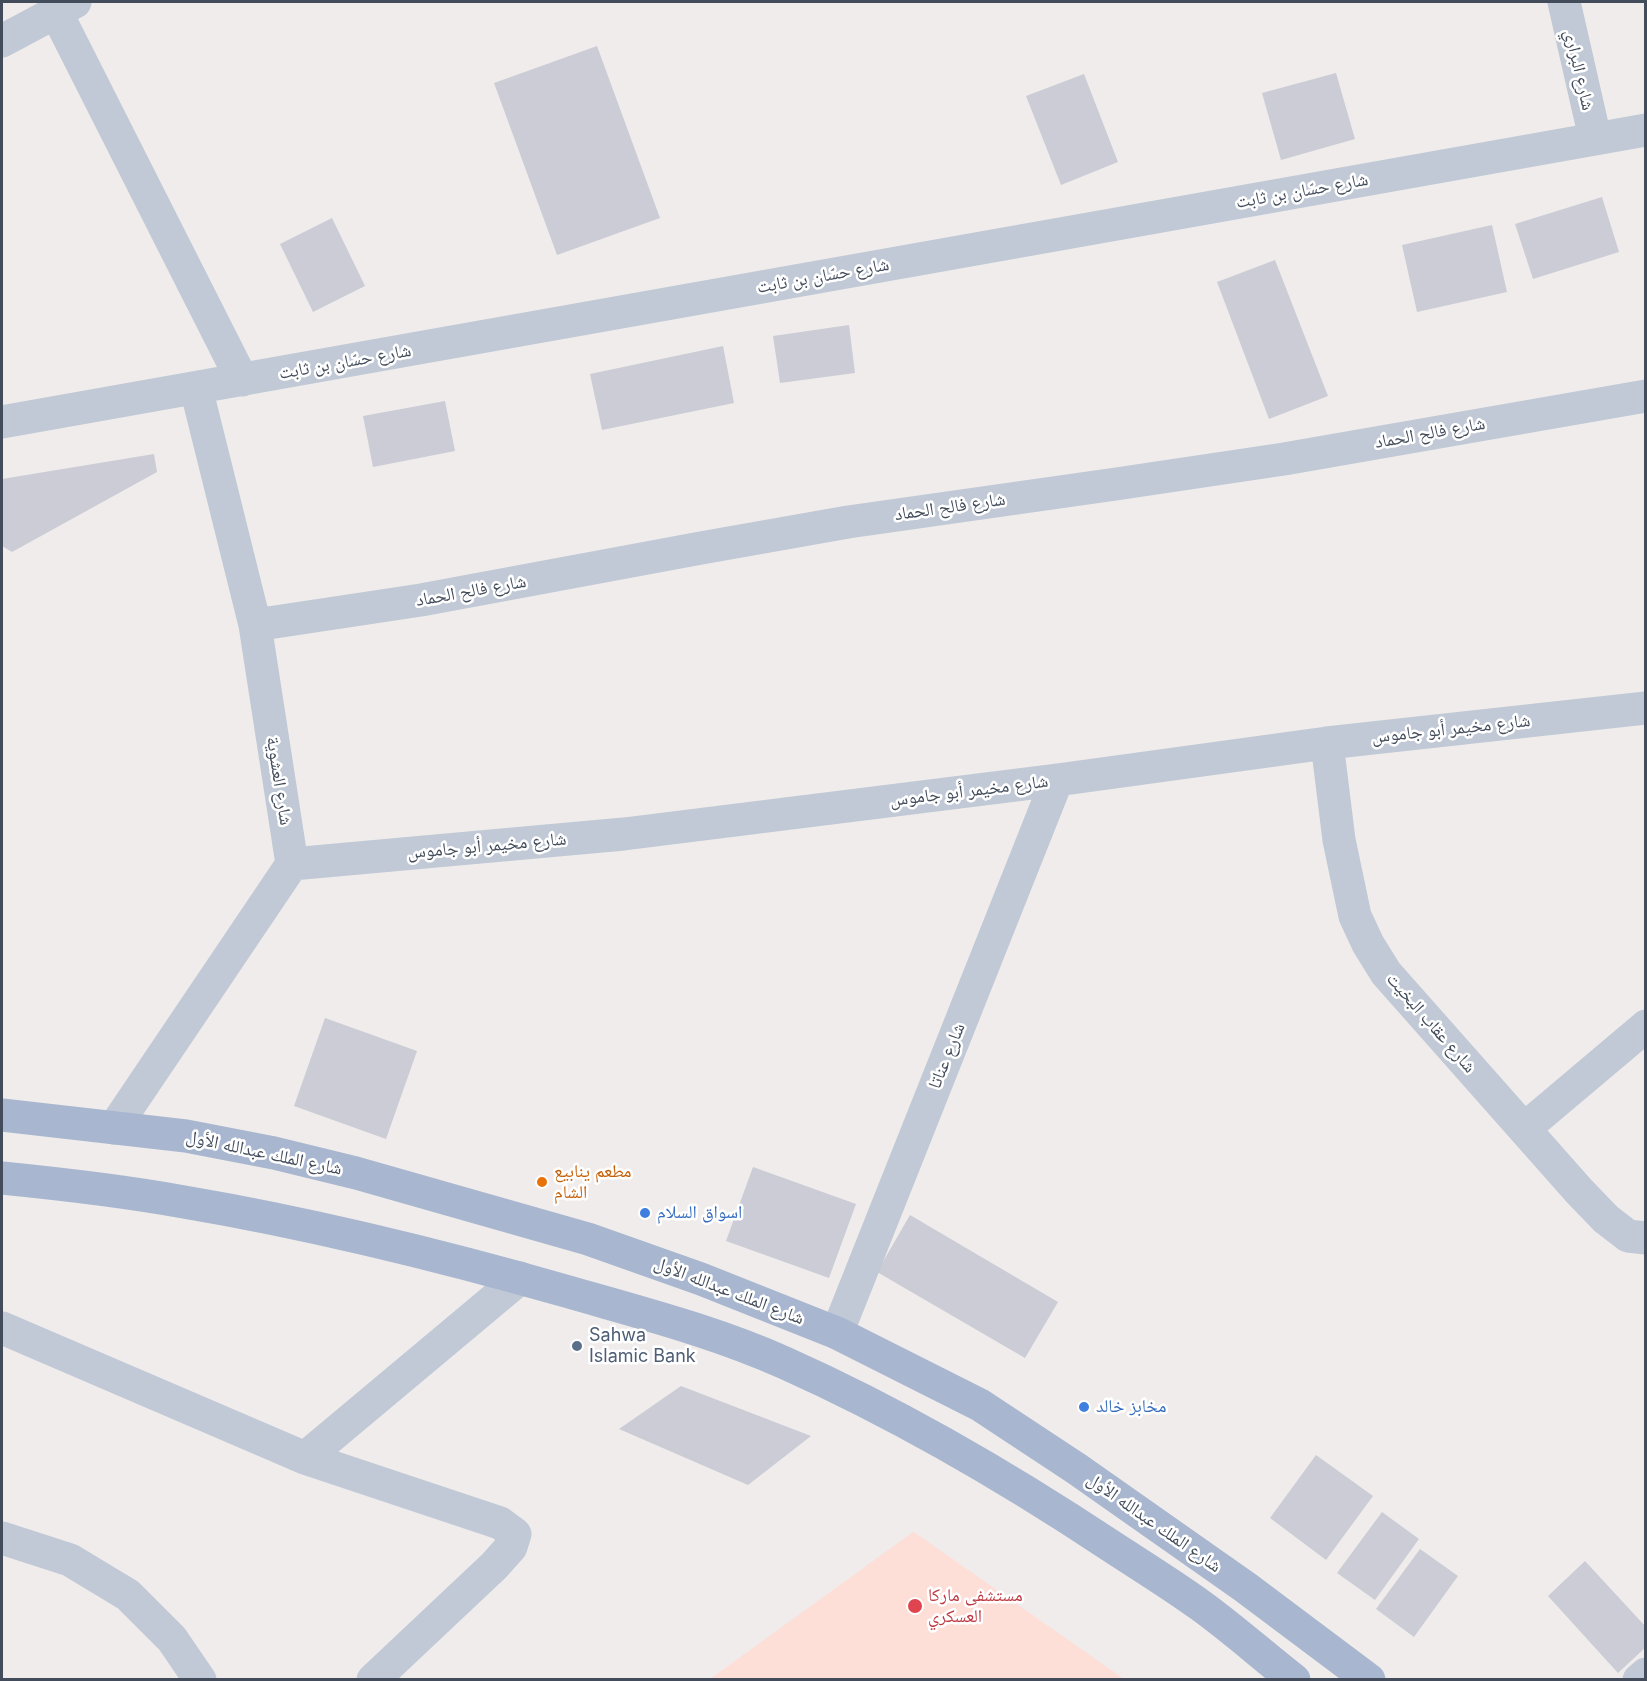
<!DOCTYPE html>
<meta charset="utf-8">
<style>
body{margin:0}
#map{position:relative;width:1647px;height:1681px;overflow:hidden;background:#efeceb;font-family:Inter,sans-serif}
canvas{display:block}
.frame{position:absolute;inset:0;border:3px solid #424c5b;pointer-events:none}
</style>
<div id="map">
<canvas width="1647" height="1681"></canvas>
<div class="frame"></div>
</div>
<script>
const ctx = document.querySelector('canvas').getContext('2d');
ctx.lineJoin = 'round';
function fillPath(path, color) { ctx.fillStyle = color; ctx.fill(path, 'evenodd'); }
function trace(path, color, width, dash) { ctx.strokeStyle = color; ctx.lineWidth = width; ctx.lineCap = dash ? 'butt' : 'round'; ctx.setLineDash(dash || []); ctx.stroke(path); }
function label(font, color, halo, rows, align = 'center') {
  ctx.font = font + ' Inter,"Noto Naskh Arabic",sans-serif'; ctx.lineWidth = 5; ctx.setLineDash([]); ctx.textBaseline = 'middle'; ctx.strokeStyle = halo; ctx.fillStyle = color; for (const [text, x, y, turn = 0] of rows) {
    ctx.save(); ctx.translate(x, y); ctx.rotate((+turn || 0) * Math.PI / 180); ctx.textAlign = isNaN(turn) ? turn : align; if (halo) ctx.strokeText(text, 0, 0); ctx.fillText(text, 0, 0); ctx.restore();
  }
}
const medical = new Path2D(`
 M 913,1532 L 914,1532 L 1124,1679 L 710,1679 Z`);
const building = new Path2D(`
 M 597,46 L 660,218 L 557,255 L 494,83 Z
 M 1336,73 L 1355,139 L 1281,160 L 1262,93 Z
 M 1084,74 L 1118,162 L 1061,185 L 1026,96 Z
 M 1602,197 L 1619,252 L 1533,279 L 1515,224 Z
 M 332,218 L 365,286 L 313,312 L 280,244 Z
 M 1492,225 L 1507,292 L 1417,312 L 1402,245 Z
 M 1275,260 L 1328,396 L 1269,419 L 1217,282 Z
 M 849,325 L 855,373 L 780,383 L 773,336 Z
 M 723,346 L 734,403 L 602,430 L 590,374 Z
 M 445,401 L 455,451 L 373,467 L 363,416 Z
 M 154,454 L 157,472 L 12,552 L 2,546 L 2,479 Z
 M 325,1018 L 417,1051 L 386,1139 L 294,1106 Z
 M 753,1167 L 856,1204 L 829,1278 L 726,1241 Z
 M 910,1215 L 1058,1302 L 1025,1358 L 877,1272 Z
 M 681,1386 L 811,1436 L 748,1485 L 619,1429 Z
 M 1316,1455 L 1373,1496 L 1326,1560 L 1270,1518 Z
 M 1382,1512 L 1419,1539 L 1375,1600 L 1337,1573 Z
 M 1420,1549 L 1458,1576 L 1414,1637 L 1376,1609 Z
 M 1585,1561 L 1646,1627 L 1646,1647 L 1618,1673 L 1548,1596 Z`);
const minor = new Path2D(`
 M 1564,2 L 1595,138
 M 56,12 L 242,380
 M 2,41 L 75,2
 M 2,422 L 1646,130
 M 255,625 L 421,600 L 701,548 L 848,522 L 1116,484 L 1284,459 L 1646,396
 M 1327,743 L 1339,840 L 1355,916 L 1368,944 L 1386,973 L 1579,1191 L 1606,1219 L 1628,1236 L 1646,1238
 M 292,864 L 624,834 L 1057,780 L 1327,743 L 1646,708
 M 114,1128 L 292,864 L 255,625 L 196,388
 M 1524,1129 L 1646,1026
 M 2,1328 L 305,1458 L 500,1523 L 515,1534 L 511,1547 L 494,1566 L 373,1680
 M 837,1333 L 1057,780
 M 305,1458 L 520,1278
 M 2,1538 L 70,1560 L 128,1595 L 172,1639 L 200,1680
 M 1639,1680 L 1646,1674`);
const major = new Path2D(`
 M 2,1115 L 186,1136 L 274,1153 L 356,1173 L 588,1239 L 701,1279 L 837,1333 L 980,1405 L 1077,1469 L 1245,1587 L 1369,1680
 M 2,1178 C 62,1184 124,1191 184,1202 C 314,1224 443,1256 569,1292 C 642,1313 716,1332 785,1363 C 899,1414 1007,1477 1111,1546 C 1140,1565 1171,1584 1200,1605 C 1232,1628 1262,1655 1294,1680`);
const markers = [
 [542,1182,6,"#e8710a"],
 [645,1213,6,"#3f7fe0"],
 [577,1346,6,"#5c6f8a"],
 [1084,1407,6,"#3f7fe0"],
 [915,1606,8,"#e0444e"]
];
const streetNames = [
 ["شارع البراري",1579,70,77],
 ["شارع حسّان بن ثابت",1302,191,-10],
 ["شارع حسّان بن ثابت",823,276,-10],
 ["شارع حسّان بن ثابت",345,362,-10],
 ["شارع فالح الحماد",1430,433,-10],
 ["شارع فالح الحماد",950,507,-8],
 ["شارع فالح الحماد",471,591,-10],
 ["شارع مخيمر أبو جاموس",1451,729,-6],
 ["شارع العشوية",279,781,81],
 ["شارع مخيمر أبو جاموس",969,791,-7],
 ["شارع مخيمر أبو جاموس",487,846,-5],
 ["شارع عقاب البخيت",1431,1023,49],
 ["شارع عناتا",947,1056,-68],
 ["شارع الملك عبدالله الأول",264,1153,12],
 ["شارع الملك عبدالله الأول",729,1291,21],
 ["شارع الملك عبدالله الأول",1154,1523,35]
];
const foodNames = [
 ["مطعم ينابيع",554,1172],
 ["الشام",554,1193]
];
const shopNames = [
 ["اسواق السلام",657,1213],
 ["مخابز خالد",1096,1407]
];
const serviceNames = [
 ["Sahwa",589,1336],
 ["Islamic Bank",589,1357]
];
const healthNames = [
 ["مستشفى ماركا",928,1596],
 ["العسكري",928,1617]
];
fillPath(medical, '#fddfd7');
fillPath(building, '#cbccd5');
trace(minor, '#c0c9d5', 33);
trace(major, '#a8b7cf', 33);
for (const [x, y, r, color] of markers) { const dot = new Path2D(); dot.arc(x, y, r, 0, 2 * Math.PI); ctx.fillStyle = color; ctx.fill(dot); trace(dot, '#fff', 2); }
label('18px', '#424c5b', '#fff', streetNames);
label('18px', '#c56008', '#fff', foodNames, 'left');
label('18px', '#366cbe', '#fff', shopNames, 'left');
label('18px', '#4e5e75', '#fff', serviceNames, 'left');
label('18px', '#be3a42', '#fff', healthNames, 'left');
</script>
